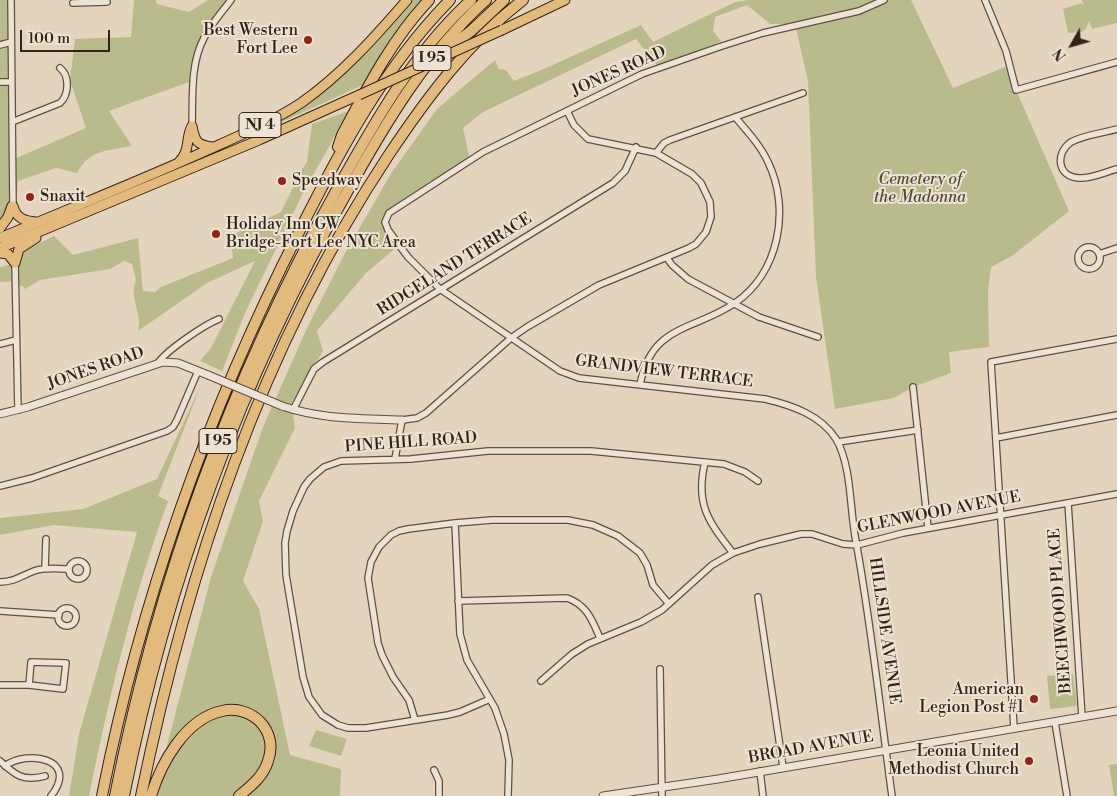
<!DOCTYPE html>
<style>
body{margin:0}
#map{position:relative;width:1117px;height:796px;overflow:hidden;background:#e4d4bd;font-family:"Libre Bodoni",serif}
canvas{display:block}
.north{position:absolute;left:1047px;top:20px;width:50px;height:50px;-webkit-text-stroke:4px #ede3d4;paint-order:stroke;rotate:232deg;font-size:14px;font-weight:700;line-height:20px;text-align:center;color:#352318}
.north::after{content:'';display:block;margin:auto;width:18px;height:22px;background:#352318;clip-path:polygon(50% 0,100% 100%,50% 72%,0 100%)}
.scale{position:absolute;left:20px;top:30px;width:90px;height:22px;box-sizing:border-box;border:2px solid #352318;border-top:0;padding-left:6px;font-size:15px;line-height:18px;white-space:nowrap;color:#352318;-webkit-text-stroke:4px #ede3d4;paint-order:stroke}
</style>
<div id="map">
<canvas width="1117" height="796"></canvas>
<div class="north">N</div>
<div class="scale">100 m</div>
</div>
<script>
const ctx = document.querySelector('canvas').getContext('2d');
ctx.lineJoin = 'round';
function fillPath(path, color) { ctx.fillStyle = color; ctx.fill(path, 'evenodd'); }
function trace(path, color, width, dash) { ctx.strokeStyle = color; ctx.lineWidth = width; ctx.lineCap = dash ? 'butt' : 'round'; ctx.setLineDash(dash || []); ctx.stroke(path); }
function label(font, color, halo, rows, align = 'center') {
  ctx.font = font + ' "Libre Bodoni",serif'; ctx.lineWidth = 4; ctx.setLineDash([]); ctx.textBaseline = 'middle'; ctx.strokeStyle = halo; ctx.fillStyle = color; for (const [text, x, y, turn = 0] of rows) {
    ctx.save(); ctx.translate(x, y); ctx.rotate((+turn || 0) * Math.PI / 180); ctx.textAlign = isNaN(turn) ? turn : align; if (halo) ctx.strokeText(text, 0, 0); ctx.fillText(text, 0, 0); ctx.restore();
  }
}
const green = new Path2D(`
 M 0,0 L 9,0 L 14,159 L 86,128 L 70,80 L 75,39 L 131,37 L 134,0 L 156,0 L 157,4 L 189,12 L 208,0 L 231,0 L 204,38 L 193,84 L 189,82 L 109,111 L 132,146 C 107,151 90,149 77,173 L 56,168 L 18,181 L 14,216 L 0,222 Z
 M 414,0 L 426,0 L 365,84 L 273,126 L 312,101 L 380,36 Z
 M 749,0 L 911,0 L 953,88 L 1010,65 L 1016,90 L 1069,211 L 1012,256 L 991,267 L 988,293 L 989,347 L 949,352 L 951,373 L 913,387 L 894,398 L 835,409 L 816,277 L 808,81 L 795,24 L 770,24 L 747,5 L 715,17 L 713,31 L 721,41 L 659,68 L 636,39 L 483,112 L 463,128 L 470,160 L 393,210 L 385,222 L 399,245 L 366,273 L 317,331 L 323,351 L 291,404 L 295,428 L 259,501 L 263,521 L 243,581 L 259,609 L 290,755 L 341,769 L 340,796 L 156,796 L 159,776 L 211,577 L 263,427 L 307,328 L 345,253 L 392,172 L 437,109 L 495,60 L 499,69 L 506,70 L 514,81 L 546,68 L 641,25 L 653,42 L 735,2 Z
 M 1082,0 L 1117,0 L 1117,23 L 1092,29 L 1089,21 L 1086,29 L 1081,32 L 1068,33 L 1063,9 L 1081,3 L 1083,5 Z
 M 349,111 L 303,193 L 245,313 L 222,371 L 200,361 L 211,348 L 255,261 L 207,283 L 138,331 C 143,314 128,296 136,280 L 132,264 L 124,261 L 110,269 L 40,280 L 25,289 L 23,286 L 15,284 L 15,281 L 0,282 L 0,267 L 19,262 L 24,251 L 54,236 L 73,255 L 138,238 L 143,291 L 155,292 L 161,287 L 233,258 L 230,236 L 281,212 L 301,171 L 307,162 L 312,124 Z
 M 201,385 L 158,496 L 168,501 C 133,596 109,697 89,796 L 69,796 L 79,734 L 137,532 L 53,525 L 0,535 L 0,518 L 83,509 L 157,479 Z
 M 1073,674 L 1077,706 L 1050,709 L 1047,676 Z
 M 316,730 L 347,739 L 341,756 L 309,746 Z
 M 1117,764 L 1117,796 L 1114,796 L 1109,765 Z`);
const minor = new Path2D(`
 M 11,0 L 13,206
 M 884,0 L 859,11 L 763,33 L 719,47 L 642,74 L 483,152 L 389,213 L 385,222 L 388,230 L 408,257 L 440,289 L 560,371 L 579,378 L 765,399 C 791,405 821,415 836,439 C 851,464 850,507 855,536 C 871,622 880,709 892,796
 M 985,0 L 1006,51 L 1016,90 L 1117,62
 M 73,3 L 107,2
 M 0,45 L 11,42
 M 0,82 L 11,82
 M 12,122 L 60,103 C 69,95 70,76 60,68
 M 192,126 C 193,97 190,64 204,38 C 211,24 222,12 231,0
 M 1117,129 C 1103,133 1084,135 1071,142 C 1055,153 1057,177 1079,178 C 1091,179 1105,172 1117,169
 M 656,153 L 664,143 L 670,140 L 803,93
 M1078 258a11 11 0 1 1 22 0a11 11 0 1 1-22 0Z
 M 1099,254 L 1117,248
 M 667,258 L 672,265 L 688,279 L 759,317 L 818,337
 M 15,263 L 18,410
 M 0,344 L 16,340
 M 158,363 C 167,350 204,325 219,319
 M 640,385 C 651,324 694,331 735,303 C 779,273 791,209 768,162 C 760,145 747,131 735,117
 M 913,387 L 928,528
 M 293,410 L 314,369 L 323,362 L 613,183 L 625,171 L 636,147
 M 996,438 L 1117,415
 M 838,442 L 918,430
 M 395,459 L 402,420 L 417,418 L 426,413 L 511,338 L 527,327 L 599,285 L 689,248 L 696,244 L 706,232 L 711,217 L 710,202 L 701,183 L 692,174 L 656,153 L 588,139 L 574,125 L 567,111
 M 705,462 C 695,504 708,521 733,553
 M 0,486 L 32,478 L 167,431 L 173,427 L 177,420 L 198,371
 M 1068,503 L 1082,717
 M 455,523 L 460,634 L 467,660 L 495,708 L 504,734 L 509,760 L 508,796
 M69 570a9 9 0 1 1 18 0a9 9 0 1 1-18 0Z
 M 45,569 L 46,539
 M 0,582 C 14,582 21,576 34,571 C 45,567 58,569 69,569
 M 758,597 L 783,767
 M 458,601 L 567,598 C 587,605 592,620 600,638
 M58 617a9 9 0 1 1 18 0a9 9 0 1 1-18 0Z
 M 0,611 L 59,615
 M 660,669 L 662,796
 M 541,681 L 572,654 L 588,644 L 641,622 L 662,610 L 712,565 L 733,553 L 760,544 L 801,534 L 812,534 L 843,544 L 857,545 L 903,533 L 1117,494
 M 0,685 L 29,685 L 63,689 L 66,663 L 31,662 L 29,685
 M 490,699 L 460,712 L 448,715 L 366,728 L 348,728 L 338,725 L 322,715 L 309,697 L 303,677 L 286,575 L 285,543 L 287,531 L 293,511 L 304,487 L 310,479 L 324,467 L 341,461 L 411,459 L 488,451 L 591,451 L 724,464 L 745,472 L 758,481
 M 415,720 L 409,700 L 393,677 L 382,655 L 378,643 L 368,578 L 371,562 L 379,547 L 391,535 L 399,531 L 408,529 L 455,523 L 492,520 L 568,520 L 593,525 L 618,536 L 640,553 L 647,565 L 653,585 L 669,604
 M 1055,722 L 1067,796
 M 1014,728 L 991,362 L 1117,339
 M 0,761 C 15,775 23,782 45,776
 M 5,766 C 28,749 80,759 51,796
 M 434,770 L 439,781 L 439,796
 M 760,771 L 763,796`);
const tertiary = new Path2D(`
 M 282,406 C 324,420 359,418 402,420
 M 0,414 L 28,407 L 163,362 L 178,363 L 208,375
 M 603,796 L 718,779 L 1117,711`);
const trunk = new Path2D(`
 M 502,30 L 565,0
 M 192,126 C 195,142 197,145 213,147
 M 179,162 C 191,150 185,139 192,126
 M 13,206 C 16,218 24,221 36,222
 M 0,228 L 8,217 L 12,206
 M 0,238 C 64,211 129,185 192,157 C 229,140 267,125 301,103 C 341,75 375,37 407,0
 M 0,248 L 259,140 L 359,95
 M 0,253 L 8,254 L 15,263
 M 15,263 L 19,249 L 36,238`);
const motorway = new Path2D(`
 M 439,56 L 471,31 L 504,0
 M 338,147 L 342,135 C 367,88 392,39 429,0
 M 102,796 C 141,599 208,411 299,232 C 340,150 385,66 450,0
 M 115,796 C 157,584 231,380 336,191 C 374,123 413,53 471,0
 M 124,796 C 166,585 240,381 346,194 C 385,124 426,54 486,0
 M 141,796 C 187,572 261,348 388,156 C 426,99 468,42 523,0
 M 151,796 C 161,763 185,719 222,711 C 252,704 279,731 268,761 C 263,777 251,786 239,796`);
const tertiaryBridge = new Path2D(`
 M 208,375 L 282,406`);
const trunkBridge = new Path2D(`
 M 359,95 L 502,30`);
const markers = [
 [308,40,5,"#8f2418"],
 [282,181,5,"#8f2418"],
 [30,197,5,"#8f2418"],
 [216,234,5,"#8f2418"],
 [1034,699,5,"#8f2418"],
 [1029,761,5,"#8f2418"]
];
const shields = [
 [432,58,38],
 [260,125,42],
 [218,441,38]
];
const shieldNames = [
 ["I 95",432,58],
 ["NJ 4",260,125],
 ["I 95",218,441]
];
const poiNames = [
 ["Best Western",298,31],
 ["Fort Lee",298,49],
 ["Speedway",292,181,"left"],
 ["Snaxit",40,197,"left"],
 ["Holiday Inn GW",226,225,"left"],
 ["Bridge-Fort Lee NYC Area",226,243,"left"],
 ["American",1024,690],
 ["Legion Post #1",1024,708],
 ["Leonia United",1019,752],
 ["Methodist Church",1019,770]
];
const streetNames = [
 ["JONES ROAD",619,72,-24],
 ["RIDGELAND TERRACE",455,265,-32],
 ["JONES ROAD",96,369,-19],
 ["GRANDVIEW TERRACE",664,372,7],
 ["PINE HILL ROAD",411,443,-4],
 ["GLENWOOD AVENUE",939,513,-11],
 ["BEECHWOOD PLACE",1061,611,-94],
 ["HILLSIDE AVENUE",884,631,82],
 ["BROAD AVENUE",811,748,-10]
];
const parkNames = [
 ["Cemetery of",920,180],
 ["the Madonna",920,198]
];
fillPath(green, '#babb8d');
trace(minor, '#614f41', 8);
trace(tertiary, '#614f41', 9);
trace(trunk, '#352318', 11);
trace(motorway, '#352318', 12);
trace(minor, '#ede3d4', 5.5);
trace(tertiary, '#ede3d4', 7);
trace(trunk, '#e2ba7e', 9);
trace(motorway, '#e2ba7e', 10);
trace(tertiaryBridge, '#614f41', 9, []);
trace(trunkBridge, '#352318', 11, []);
trace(tertiaryBridge, '#ede3d4', 7);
trace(trunkBridge, '#e2ba7e', 9);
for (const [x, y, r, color] of markers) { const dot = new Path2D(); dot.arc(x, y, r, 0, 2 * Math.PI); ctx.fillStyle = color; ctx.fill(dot); trace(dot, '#ede3d4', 2); }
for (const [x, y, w] of shields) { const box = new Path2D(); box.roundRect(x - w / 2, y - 12.5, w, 25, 4); ctx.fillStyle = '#ede3d4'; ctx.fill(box); trace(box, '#352318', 1); }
label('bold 15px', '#352318', null, shieldNames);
label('16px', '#352318', '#ede3d4', poiNames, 'right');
label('16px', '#352318', '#ede3d4', streetNames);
label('italic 16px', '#564935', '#ede3d4', parkNames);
</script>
